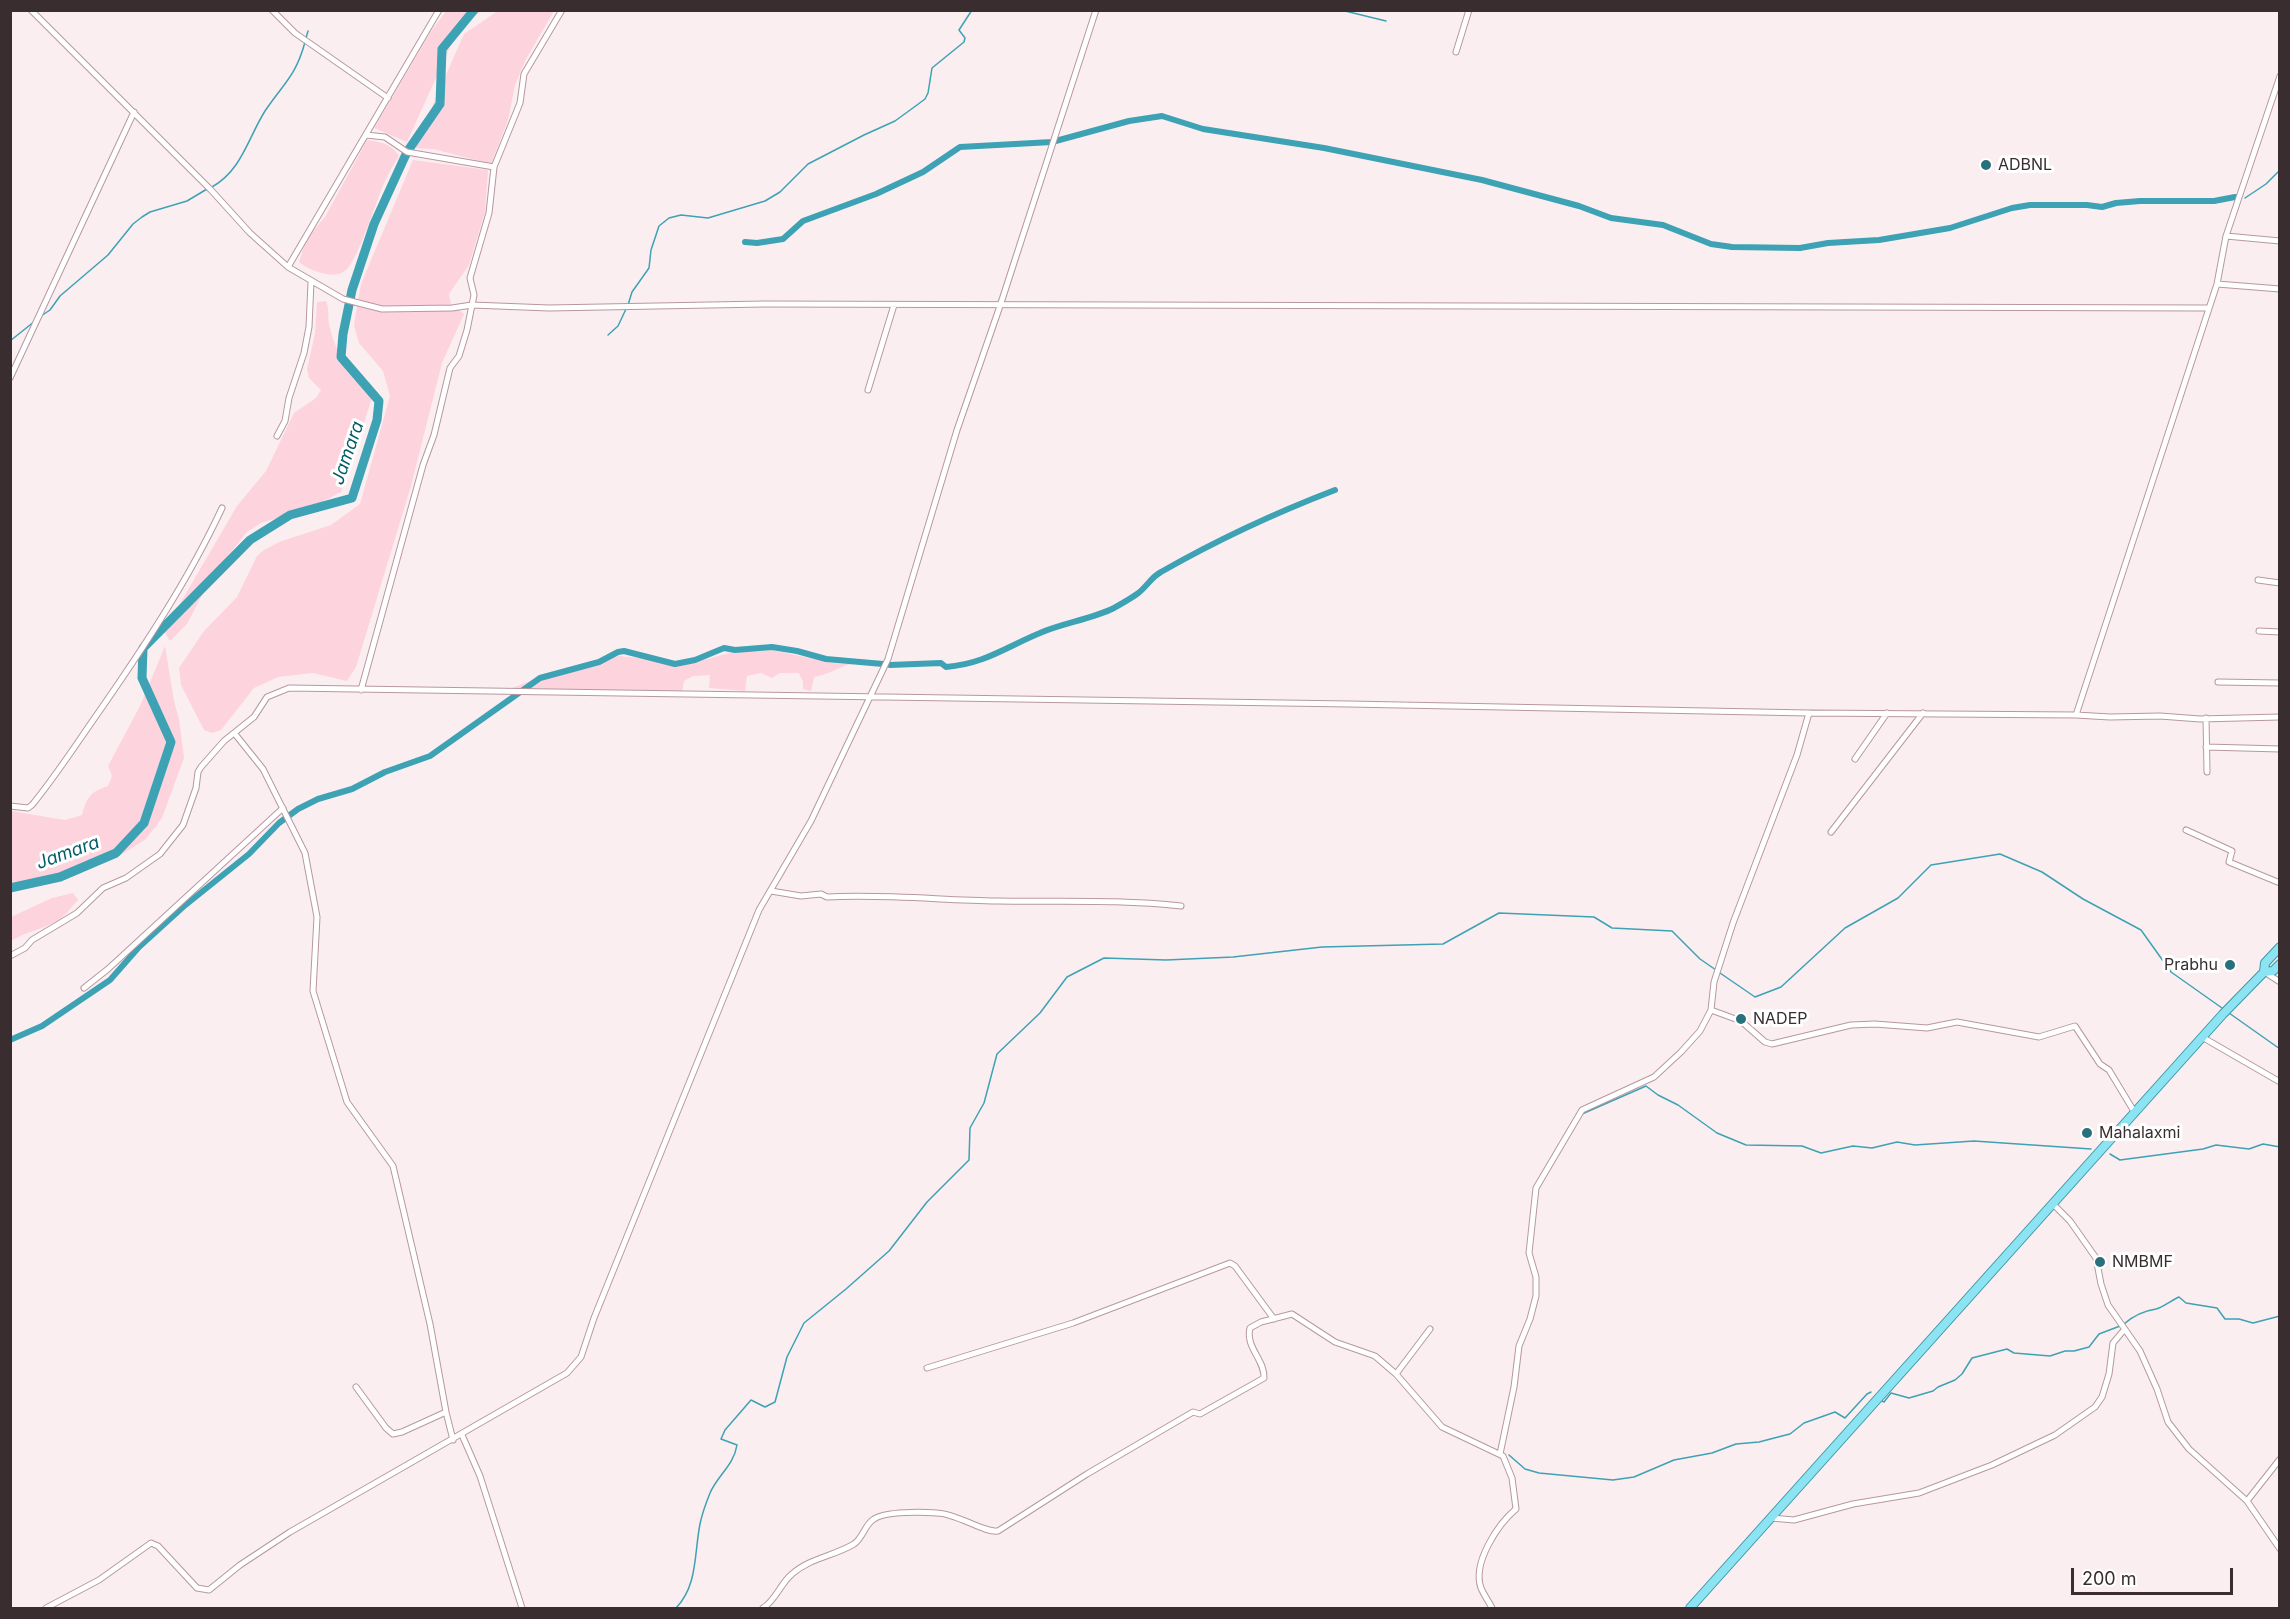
<!DOCTYPE html>
<style>
body{margin:0}
#map{position:relative;width:2290px;height:1619px;overflow:hidden;background:#fbeef1;font-family:Inter,sans-serif}
canvas{display:block}
.frame{position:absolute;inset:0;border:12px solid #392d30;pointer-events:none}
.scale{position:absolute;left:2071px;top:1568px;width:162px;height:27px;box-sizing:border-box;border:3px solid #392d30;border-top:0;padding-left:8px;font-size:18px;line-height:21px;white-space:nowrap;color:#392d30;-webkit-text-stroke:4px #fff;paint-order:stroke}
</style>
<div id="map">
<canvas width="2290" height="1619"></canvas>
<div class="frame"></div>
<div class="scale">200 m</div>
</div>
<script>
const ctx = document.querySelector('canvas').getContext('2d');
ctx.lineJoin = 'round';
function fillPath(path, color) { ctx.fillStyle = color; ctx.fill(path, 'evenodd'); }
function trace(path, color, width, dash) { ctx.strokeStyle = color; ctx.lineWidth = width; ctx.lineCap = dash ? 'butt' : 'round'; ctx.setLineDash(dash || []); ctx.stroke(path); }
function label(font, color, halo, rows, align = 'center') {
  ctx.font = font + ' Inter,sans-serif'; ctx.lineWidth = 6; ctx.setLineDash([]); ctx.textBaseline = 'middle'; ctx.strokeStyle = halo; ctx.fillStyle = color; for (const [text, x, y, turn = 0] of rows) {
    ctx.save(); ctx.translate(x, y); ctx.rotate((+turn || 0) * Math.PI / 180); ctx.textAlign = isNaN(turn) ? turn : align; if (halo) ctx.strokeText(text, 0, 0); ctx.fillText(text, 0, 0); ctx.restore();
  }
}
const green = new Path2D(`
 M 499,10 L 554,11 L 526,59 L 515,85 L 508,120 L 491,164 L 433,149 L 414,148 L 464,34 Z
 M 446,11 L 482,11 L 459,27 L 407,142 L 374,128 L 430,33 Z
 M 367,140 C 381,142 392,144 399,156 C 394,164 389,172 385,181 C 377,199 358,260 346,270 C 335,281 308,270 299,262 L 307,238 L 325,217 Z
 M 413,160 L 488,170 L 485,212 L 469,265 L 449,294 L 451,304 L 464,314 L 442,363 L 411,486 L 356,667 L 347,681 L 313,673 L 278,677 L 254,688 L 221,730 L 212,733 L 204,730 L 181,685 L 179,668 L 204,631 L 237,597 L 257,556 L 264,550 L 279,542 L 331,525 L 360,504 L 390,396 L 383,371 L 359,343 L 354,326 L 355,318 L 361,284 Z
 M 326,301 C 330,310 327,319 330,328 C 336,355 353,377 373,395 L 341,492 L 311,508 L 261,523 L 247,532 L 212,576 L 187,624 L 170,641 L 164,631 L 237,506 L 266,471 L 294,413 L 316,398 L 321,390 L 309,378 L 307,369 L 315,334 L 317,302 Z
 M 165,646 L 174,701 L 179,719 L 184,758 L 162,818 L 146,839 L 116,858 L 46,880 L 11,885 L 11,811 L 65,820 L 82,815 C 87,797 90,792 108,786 L 112,776 L 108,766 L 141,704 Z
 M 772,650 L 833,663 L 850,664 C 838,668 827,675 814,677 L 811,691 L 803,689 L 803,682 L 799,673 L 780,673 L 772,678 L 761,673 L 747,676 L 745,691 L 709,688 L 710,675 L 693,676 L 684,681 L 682,692 L 512,688 L 556,671 L 579,668 L 619,656 L 692,663 L 733,652 Z
 M 73,893 L 78,900 C 71,907 65,917 56,921 C 41,930 25,932 11,941 L 11,917 L 52,898 Z`);
const stream = new Path2D(`
 M 1319,10 L 1320,10
 M 1341,10 L 1386,21
 M 306,38 L 308,31
 M 212,187 C 242,170 248,138 265,111 C 283,84 296,76 305,42
 M 2245,198 L 2266,184 L 2280,170
 M 628,305 L 632,292 L 649,268 L 651,250 L 659,226 L 669,218 L 681,215 L 708,218 L 765,201 L 780,192 L 808,164 L 864,135 L 895,121 L 917,105 L 925,99 L 928,93 L 932,68 L 964,42 L 965,38 L 959,30 L 972,10
 M 41,316 L 50,310 L 60,296 L 108,255 L 133,224 L 142,217 L 150,212 L 187,201 L 207,189
 M 608,335 L 618,326 L 626,309
 M 10,341 L 35,321
 M 1720,973 L 1755,997 L 1781,987 L 1845,928 L 1898,898 L 1931,865 L 2000,854 L 2042,872 L 2083,899 L 2141,930 L 2171,972 L 2222,1008
 M 2229,1013 L 2280,1049
 M 1582,1114 L 1646,1086 L 1658,1095 L 1678,1105 L 1717,1133 L 1746,1145 L 1802,1146 L 1821,1153 L 1853,1146 L 1872,1148 L 1897,1142 L 1915,1145 L 1974,1141 L 2091,1149
 M 2110,1154 L 2120,1160 L 2203,1149 L 2216,1145 L 2249,1149 L 2263,1144 L 2280,1147
 M 2124,1324 C 2134,1315 2143,1311 2156,1309 C 2163,1307 2172,1300 2179,1297 L 2186,1303 L 2217,1308 L 2225,1319 L 2239,1319 L 2253,1323 L 2280,1316
 M 1880,1400 L 1884,1402 L 1891,1393 L 1909,1398 L 1933,1391 L 1938,1387 L 1955,1380 L 1962,1374 L 1972,1358 L 2007,1349 L 2014,1353 L 2050,1356 L 2065,1351 L 2074,1351 L 2089,1347 L 2099,1334 L 2120,1326
 M 1509,1455 L 1525,1469 L 1539,1473 L 1613,1480 L 1634,1477 L 1674,1460 L 1712,1453 L 1736,1444 L 1759,1442 L 1782,1436 L 1790,1434 L 1804,1423 L 1835,1412 L 1845,1418 L 1867,1394 L 1871,1392
 M 676,1608 C 698,1585 694,1554 700,1524 C 702,1514 706,1503 710,1493 C 718,1475 734,1465 737,1445 L 721,1439 L 725,1430 L 751,1400 L 765,1407 L 775,1402 L 787,1357 L 804,1323 L 846,1289 L 889,1251 L 927,1202 L 969,1160 L 970,1128 L 984,1103 L 997,1054 L 1040,1013 L 1067,977 L 1104,958 L 1166,960 L 1233,957 L 1322,947 L 1443,944 L 1499,913 L 1594,917 L 1612,928 L 1672,931 L 1700,959 L 1716,970`);
const canal = new Path2D(`
 M 745,242 L 757,243 L 783,239 L 803,221 L 876,194 L 923,172 L 960,147 L 1052,142 L 1129,121 L 1162,116 L 1203,129 L 1324,148 L 1482,180 L 1579,206 L 1611,218 L 1663,225 L 1711,244 L 1732,247 L 1800,248 L 1828,243 L 1879,240 L 1950,228 L 2012,208 L 2030,205 L 2087,205 L 2102,207 L 2116,203 L 2140,201 L 2214,201 L 2235,197
 M 890,665 L 941,663 L 946,667 C 984,664 1006,647 1040,633 C 1063,623 1092,619 1114,608 C 1121,604 1130,599 1137,594 C 1146,588 1151,577 1161,572 C 1217,540 1275,513 1335,490
 M 10,1040 L 42,1026 L 110,980 L 139,947 L 183,907 L 249,854 L 279,823 L 298,809 L 318,799 L 352,789 L 385,772 L 430,756 L 540,678 L 599,662 L 618,652 L 624,651 L 675,664 L 695,660 L 724,648 L 735,650 L 772,647 L 797,651 L 826,659 L 883,664`);
const river = new Path2D(`
 M 10,888 L 60,877 L 116,853 L 144,823 L 171,742 L 142,678 L 143,648 L 250,540 L 290,515 L 352,498 L 377,420 L 379,401 L 341,357 L 343,334 L 352,290 L 374,224 L 407,152 L 440,104 L 442,49 L 474,10`);
const street = new Path2D(`
 M 31,10 L 211,190 L 250,233 L 288,267 L 439,10
 M 272,10 L 295,33 L 388,98
 M 1456,52 L 1469,10
 M 366,135 L 385,137 L 407,152 L 494,167
 M 2226,236 L 2280,241
 M 288,267 L 343,299 L 382,309 L 452,308 L 472,305 L 549,308 L 764,304 L 2208,308
 M 2217,284 L 2280,289
 M 10,378 L 134,112
 M 868,390 L 894,305
 M 277,436 L 285,421 L 289,398 L 304,353 L 309,327 L 311,282
 M 2258,580 L 2280,583
 M 2259,631 L 2280,632
 M 2218,682 L 2280,683
 M 361,690 L 423,465 L 434,435 L 450,368 L 459,356 L 467,330 L 474,295 L 470,278 L 489,213 L 494,167 L 520,103 L 524,74 L 562,10
 M 2076,715 L 2217,284 L 2226,236 L 2280,76
 M 2206,718 L 2207,772
 M 235,734 L 263,769 L 305,853 L 317,917 L 313,991 L 347,1102 L 393,1166 L 430,1324 L 446,1412 L 453,1440
 M 2206,747 L 2280,749
 M 1855,759 L 1887,713
 M 10,806 L 28,808 L 32,805 C 55,777 75,746 96,716 C 142,650 188,581 222,508
 M 2186,830 L 2232,851 L 2229,862 L 2280,883
 M 1831,832 L 1923,713
 M 771,891 L 801,896 L 821,894 L 827,897 C 884,894 940,900 997,901 C 1058,902 1120,899 1181,906
 M 10,956 L 25,948 L 32,940 L 77,913 L 103,888 L 126,878 L 160,854 L 183,825 L 196,788 L 198,772 L 201,767 L 224,741 L 254,717 L 267,697 L 289,688 L 1349,704 L 1809,713 L 2076,715 L 2110,717 L 2160,716 L 2200,719 L 2280,717
 M 2266,973 L 2280,982
 M 84,988 L 108,969 L 283,808
 M 1711,1010 L 1741,1021 L 1765,1042 L 1772,1044 L 1851,1025 L 1875,1024 L 1927,1028 L 1957,1022 L 2039,1037 L 2075,1026 L 2100,1064 L 2109,1070 L 2135,1113
 M 2202,1037 L 2280,1082
 M 2053,1204 L 2070,1221 L 2096,1258 L 2101,1284 L 2108,1305 L 2140,1351 L 2157,1389 L 2168,1422 L 2189,1449 L 2247,1501 L 2280,1549
 M 927,1368 L 1073,1323 L 1230,1263 L 1235,1266 L 1274,1319
 M 1396,1374 L 1430,1329
 M 356,1387 L 386,1428 L 393,1434 L 402,1432 L 446,1412
 M 462,1435 L 480,1476 L 522,1608
 M 1500,1454 L 1514,1387 L 1519,1346 L 1530,1319 L 1536,1296 L 1536,1277 L 1529,1253 L 1536,1188 L 1582,1110 L 1654,1077 L 1681,1052 L 1700,1031 L 1711,1010 L 1714,982 L 1733,923 L 1797,755 L 1809,713
 M 2247,1501 L 2280,1459
 M 1771,1518 L 1794,1520 L 1853,1504 L 1919,1493 L 1992,1465 L 2055,1435 L 2095,1407 L 2102,1397 L 2109,1374 L 2113,1343 L 2124,1330
 M 46,1608 L 99,1580 L 151,1543 L 158,1546 L 197,1588 L 209,1590 L 240,1565 L 290,1532 L 567,1373 L 581,1357 L 594,1318 L 759,910 L 811,821 L 888,659 L 957,430 L 1000,306 L 1096,10
 M 763,1608 C 776,1600 780,1584 792,1574 C 810,1558 834,1556 854,1544 C 863,1538 865,1524 874,1519 C 886,1511 923,1512 937,1513 C 956,1513 984,1533 998,1531 L 1087,1474 L 1193,1412 L 1200,1414 L 1264,1378 C 1265,1360 1245,1347 1250,1328 L 1261,1322 L 1292,1314 L 1335,1342 L 1375,1356 L 1396,1374 L 1442,1427 L 1503,1456 L 1512,1478 L 1516,1509 C 1498,1524 1472,1563 1481,1588 C 1484,1595 1489,1602 1492,1608`);
const primary = new Path2D(`
 M 2264,972 L 2273,971 L 2280,964
 M 1690,1608 L 2223,1014 L 2264,972 L 2265,963 L 2280,947`);
const markers = [
 [1986,165,6,"#28707c"],
 [2230,965,6,"#28707c"],
 [1741,1019,6,"#28707c"],
 [2087,1133,6,"#28707c"],
 [2100,1262,6,"#28707c"]
];
const poiNames = [
 ["ADBNL",1998,165],
 ["Prabhu",2218,965,"right"],
 ["NADEP",1753,1019],
 ["Mahalaxmi",2099,1133],
 ["NMBMF",2112,1262]
];
const waterNames = [
 ["Jamara",348,453,-71],
 ["Jamara",68,853,-20]
];
fillPath(green, '#fdd3de');
trace(stream, '#3da2b3', 1.5);
trace(canal, '#3da2b3', 6);
trace(river, '#3da2b3', 9);
trace(street, '#b798a0', 7);
trace(primary, '#3d98a8', 10);
trace(street, '#fff', 5);
trace(primary, '#8ce3f1', 8);
for (const [x, y, r, color] of markers) { const dot = new Path2D(); dot.arc(x, y, r, 0, 2 * Math.PI); ctx.fillStyle = color; ctx.fill(dot); trace(dot, '#fff', 2); }
label('16px', '#392d30', '#fff', poiNames, 'left');
label('italic 18px', '#025c68', '#fff', waterNames);
</script>
